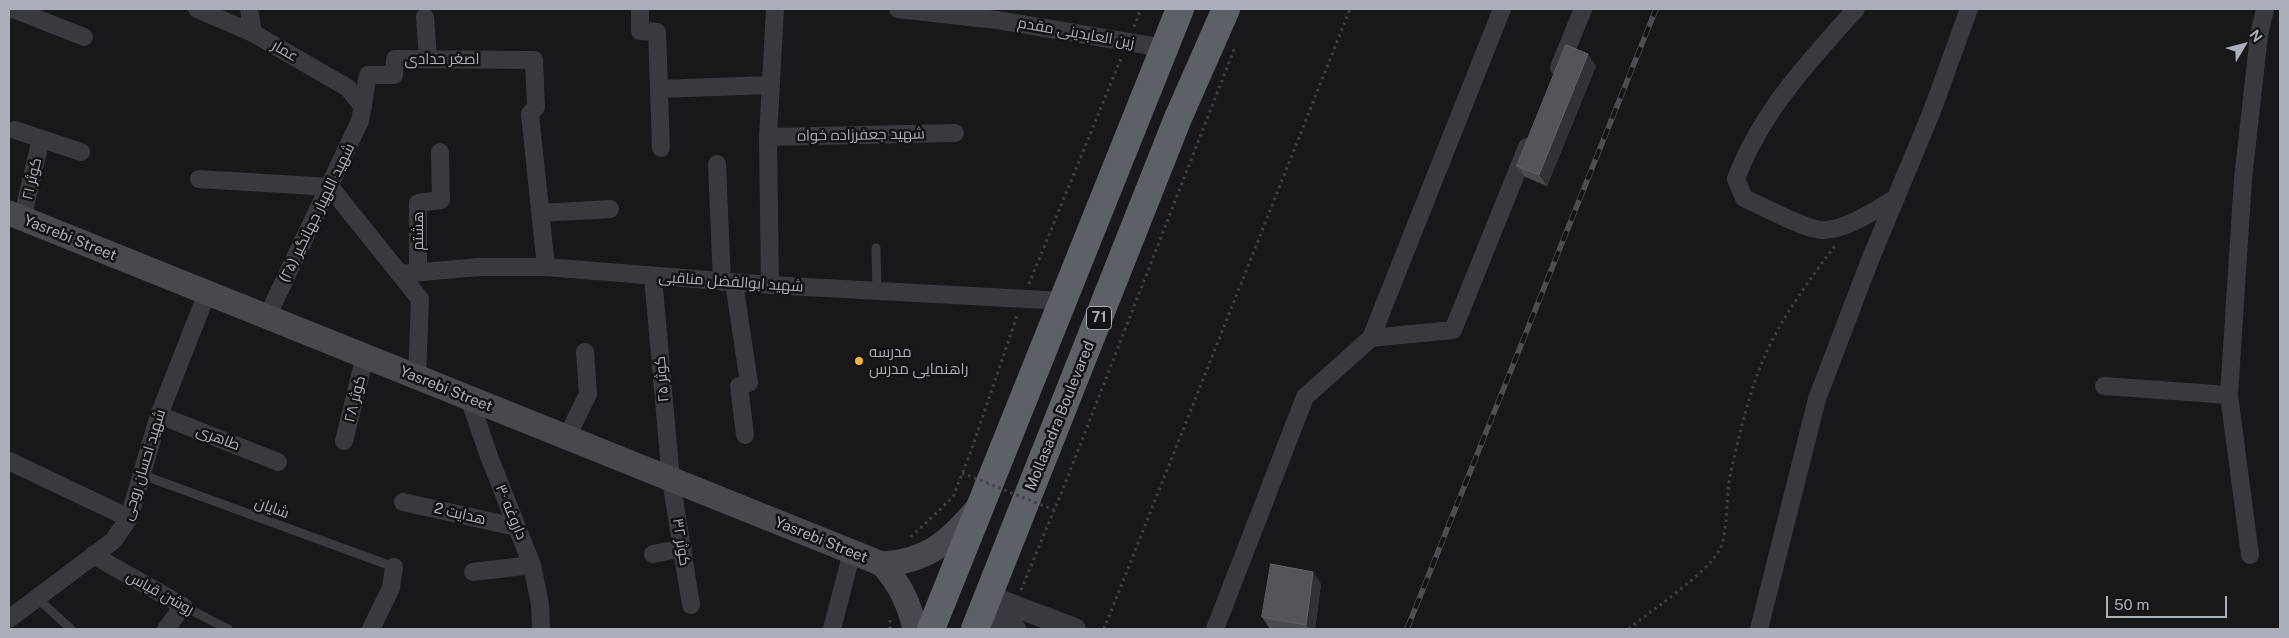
<!DOCTYPE html>
<meta charset="utf-8">
<style>
body{margin:0}
#map{position:relative;width:2289px;height:638px;overflow:hidden;background:#18181a;font-family:"Public Sans",sans-serif}
canvas{display:block}
.frame{position:absolute;inset:0;border:10px solid #aaafba;pointer-events:none}
.north{position:absolute;left:2219px;top:20px;width:50px;height:50px;-webkit-text-stroke:4px #131315;paint-order:stroke;rotate:53deg;font-size:14px;font-weight:700;line-height:20px;text-align:center;color:#aaafba}
.north::after{content:'';display:block;margin:auto;width:18px;height:22px;background:#aaafba;clip-path:polygon(50% 0,100% 100%,50% 72%,0 100%)}
.scale{position:absolute;left:2106px;top:596px;width:121px;height:22px;box-sizing:border-box;border:2px solid #aaafba;border-top:0;padding-left:6px;font-size:15px;line-height:18px;white-space:nowrap;color:#aaafba;-webkit-text-stroke:4px #131315;paint-order:stroke}
</style>
<div id="map">
<canvas width="2289" height="638"></canvas>
<div class="frame"></div>
<div class="north">N</div>
<div class="scale">50 m</div>
</div>
<script>
const ctx = document.querySelector('canvas').getContext('2d');
ctx.lineJoin = 'round';
function trace(path, color, width, dash) { ctx.strokeStyle = color; ctx.lineWidth = width; ctx.lineCap = dash ? 'butt' : 'round'; ctx.setLineDash(dash || []); ctx.stroke(path); }
function fillPath(path, color) { ctx.fillStyle = color; ctx.fill(path, 'evenodd'); }
function label(font, color, halo, rows, align = 'center') {
  ctx.font = font + ' "Public Sans",Cairo,sans-serif'; ctx.lineWidth = 5; ctx.setLineDash([]); ctx.textBaseline = 'middle'; ctx.strokeStyle = halo; ctx.fillStyle = color; for (const [text, x, y, turn = 0] of rows) {
    ctx.save(); ctx.translate(x, y); ctx.rotate((+turn || 0) * Math.PI / 180); ctx.textAlign = isNaN(turn) ? turn : align; if (halo) ctx.strokeText(text, 0, 0); ctx.fillText(text, 0, 0); ctx.restore();
  }
}
const path = new Path2D(`
 M 1134,27 L 1141,9
 M 1029,284 L 1122,56
 M 911,537 L 953,497 L 971,451 L 1018,313
 M 1021,590 L 1063,489 L 1235,47
 M 890,629 L 890,619
 M 1104,629 L 1350,9
 M 1629,629 C 1653,608 1704,577 1720,549 C 1728,533 1726,491 1731,471 C 1741,429 1750,386 1769,347 C 1784,315 1813,274 1835,246`);
const service = new Path2D(`
 M 876,248 L 877,291
 M 140,474 L 394,567
 M 37,598 L 71,629
 M 183,606 L 228,629`);
const minor = new Path2D(`
 M 13,9 L 84,37
 M 197,9 L 253,33 L 348,88 L 363,107
 M 249,9 L 253,33
 M 640,9 L 640,31 L 657,32 L 661,148
 M 898,9 L 997,20 L 1164,48
 M 1856,9 C 1809,61 1761,112 1736,179 L 1744,198 C 1762,206 1804,229 1822,230 C 1845,231 1877,209 1896,198
 M 425,17 L 428,59
 M 1559,68 L 1583,9
 M 659,89 L 770,85
 M 15,130 L 81,152
 M 768,137 L 955,133
 M 717,164 L 722,282
 M 199,179 L 330,187 L 420,299 L 417,377
 M 541,213 L 610,209
 M 22,219 L 41,139
 M 418,271 L 418,203 L 441,200 L 440,152
 M 400,274 L 478,267 L 546,267 L 770,285 L 1063,301
 M 653,277 L 671,480 L 691,605
 M 734,283 L 749,383 L 739,386 L 745,435
 M 770,285 L 768,137 L 775,9
 M 267,317 L 360,121 L 368,75 L 394,75 L 395,59 L 534,60 L 536,107 L 530,114 L 546,267
 M 1371,338 L 1502,9
 M 2104,386 L 2229,395
 M 469,398 L 490,459 L 532,565 L 540,604 L 541,629
 M 159,415 L 278,462
 M 567,437 L 588,394 L 585,352
 M 344,441 L 365,356
 M 9,461 L 129,518
 M 403,502 L 516,527
 M 653,554 L 683,548
 M 93,555 L 183,606 L 166,629
 M 2250,555 L 2229,395 L 2243,179 L 2259,35 L 2265,9
 M 473,572 L 532,565
 M 9,619 L 113,541 L 129,518 L 159,415 L 207,293
 M 371,629 L 391,588 L 394,567
 M 832,629 L 852,552
 M 1215,629 L 1305,397 L 1371,338 L 1453,330 L 1527,147
 M 1759,629 L 1817,399 L 1870,260 L 1932,111 L 1969,9`);
const tertiary = new Path2D(`
 M 988,596 L 1075,629
 M 981,615 L 1015,629`);
const secondary = new Path2D(`
 M 9,213 L 882,564 C 926,562 949,542 976,510
 M 882,564 C 900,584 909,603 915,629`);
const trunk = new Path2D(`
 M 931,629 L 1180,9
 M 975,629 L 1178,118 L 1226,9`);
const rail = new Path2D(`
 M 1407,629 L 1656,9`);
const pathBridge = new Path2D(`
 M 962,473 L 1054,510`);
const wall = new Path2D(`
 M 1596,66 L 1547,186 L 1525,177 L 1517,166 Z
 M 1321,584 L 1315,629 L 1270,629 L 1262,617 Z`);
const shadedWall = new Path2D(`
 M 1588,54 L 1596,66 L 1547,186 L 1539,175 Z
 M 1313,572 L 1321,584 L 1315,629 L 1309,629 L 1306,625 Z`);
const building = new Path2D(`
 M 1566,45 L 1588,54 L 1539,175 L 1517,166 Z
 M 1271,564 L 1313,572 L 1306,625 L 1262,617 Z`);
const markers = [
 [859,361,5,"#f3b537"]
];
const shields = [
 [1099,318,25]
];
const shieldNames = [
 ["71",1099,318]
];
const streetNames = [
 ["زین العابدینی مقدم",1076,33,10],
 ["عمار",285,51,30],
 ["اصغر حدادی",442,59],
 ["شهید جعفرزاده خواه",861,135,-1],
 ["کوثر ۲۱",32,179,-77],
 ["شهید اللهیار جهانگیر (۲۵)",317,213,-64],
 ["هشتم",418,231,-90],
 ["Yasrebi Street",70,238,22],
 ["شهید ابوالفضل مناقبی",731,282,4],
 ["کوثر ۲۵",662,379,-95],
 ["Yasrebi Street",446,389,22],
 ["کوثر ۲۸",355,399,-76],
 ["Mollasadra Boulevared",1060,416,-68],
 ["طاهری",218,438,21],
 ["شهید احسان روحی",144,465,-73],
 ["شایان",272,508,20],
 ["داروغه ۳۰",511,512,67],
 ["هدایت 2",460,514,13],
 ["Yasrebi Street",821,540,22],
 ["کوثر ۳۲",681,542,81],
 ["روشن قیاس",160,593,29]
];
const poiNames = [
 ["مدرسه",869,352],
 ["راهنمایی مدرس",869,369]
];
trace(path, '#3f4146', 3, [2.5, 4]);
trace(service, '#393a3f', 9);
trace(minor, '#393a3f', 18);
trace(tertiary, '#393a3f', 22);
trace(secondary, '#47494f', 25);
trace(trunk, '#5d6067', 28);
trace(rail, '#4c4e54', 5.5);
trace(rail, '#131315', 4, [11]);
trace(pathBridge, '#3f4146', 3, [2.5, 4]);
fillPath(wall, '#494b4f');
fillPath(shadedWall, '#313235');
fillPath(building, '#54555b');
trace(building, '#61636a', 1);
for (const [x, y, r, color] of markers) { const dot = new Path2D(); dot.arc(x, y, r, 0, 2 * Math.PI); ctx.fillStyle = color; ctx.fill(dot); trace(dot, '#131315', 2); }
for (const [x, y, w] of shields) { const box = new Path2D(); box.roundRect(x - w / 2, y - 11.5, w, 23, 4); ctx.fillStyle = '#131315'; ctx.fill(box); trace(box, '#aaafba', 1); }
label('bold 14px', '#aaafba', null, shieldNames);
label('15px', '#aaafba', '#131315', streetNames);
label('15px', '#aaafba', '#131315', poiNames, 'left');
</script>
